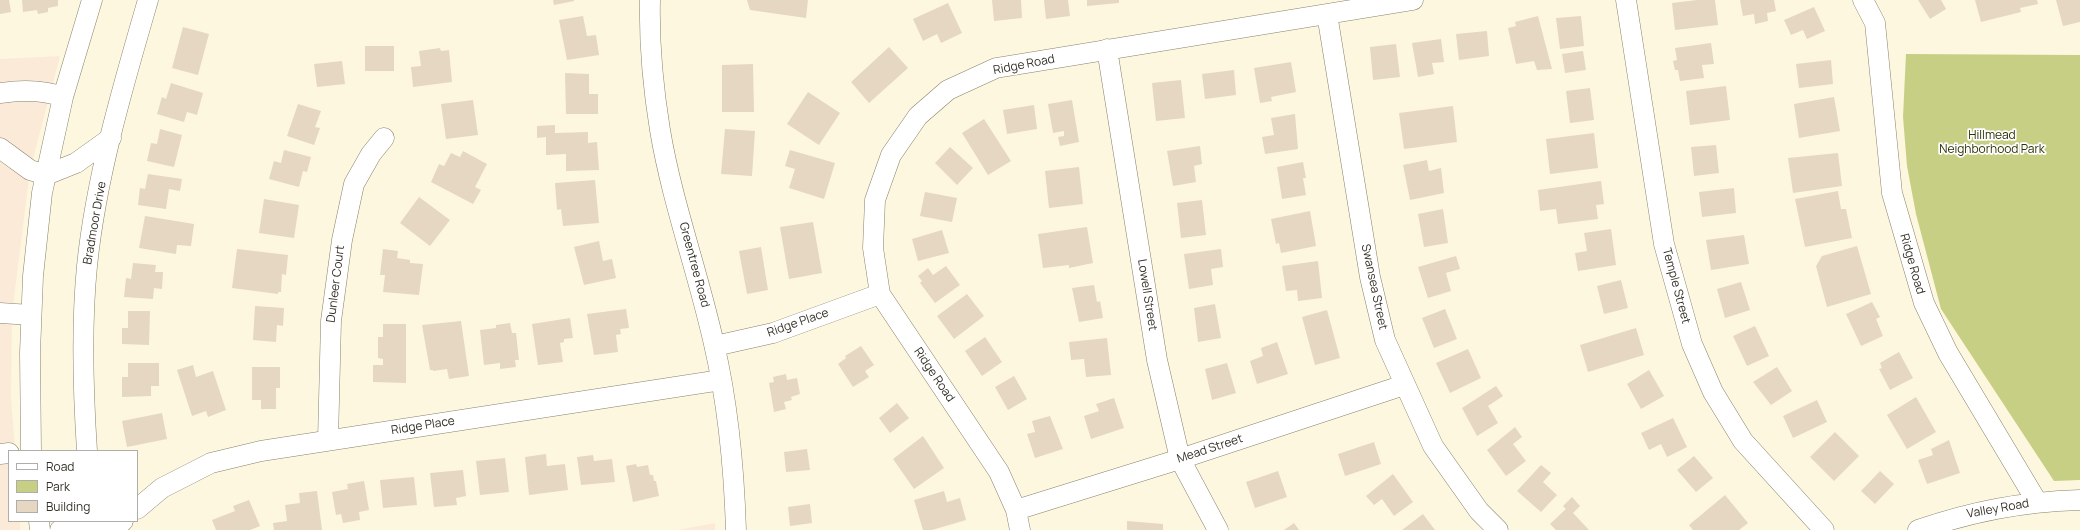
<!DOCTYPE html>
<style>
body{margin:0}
#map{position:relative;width:2080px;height:530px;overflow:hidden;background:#fef7df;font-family:Manrope,sans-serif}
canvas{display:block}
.legend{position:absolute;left:8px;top:450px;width:130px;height:72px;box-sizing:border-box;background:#fff;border:1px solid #aeada9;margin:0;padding:5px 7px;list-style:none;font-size:12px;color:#343128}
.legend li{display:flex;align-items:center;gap:8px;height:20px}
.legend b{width:20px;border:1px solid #aeada9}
</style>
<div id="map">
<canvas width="2080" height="530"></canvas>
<ul class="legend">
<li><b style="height:5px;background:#fff"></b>Road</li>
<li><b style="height:11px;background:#c7cf85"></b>Park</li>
<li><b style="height:11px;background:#e6d7c2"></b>Building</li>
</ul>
</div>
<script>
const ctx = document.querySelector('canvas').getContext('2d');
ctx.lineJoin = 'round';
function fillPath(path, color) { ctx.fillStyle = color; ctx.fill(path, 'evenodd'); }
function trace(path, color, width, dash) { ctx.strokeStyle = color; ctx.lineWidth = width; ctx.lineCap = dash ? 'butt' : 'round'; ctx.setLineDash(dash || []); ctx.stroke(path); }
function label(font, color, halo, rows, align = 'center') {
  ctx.font = font + ' Manrope,sans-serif'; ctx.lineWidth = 3.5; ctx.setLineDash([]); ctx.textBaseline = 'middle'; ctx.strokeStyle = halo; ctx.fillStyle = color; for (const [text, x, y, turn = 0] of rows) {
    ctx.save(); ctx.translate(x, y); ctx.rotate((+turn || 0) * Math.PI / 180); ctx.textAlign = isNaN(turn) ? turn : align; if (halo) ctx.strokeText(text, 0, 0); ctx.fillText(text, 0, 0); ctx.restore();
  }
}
const education = new Path2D(`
 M 60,56 L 30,170 L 12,314 L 11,397 L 15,451 L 9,451 L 9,521 L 20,521 L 20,530 L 0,530 L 0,59 Z
 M 715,523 L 715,530 L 677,530 Z`);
const green = new Path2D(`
 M 1906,54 L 2080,55 L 2080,480 L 2054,481 L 1941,309 L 1916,214 L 1907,166 L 1903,117 Z`);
const building = new Path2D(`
 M 0,0 L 9,0 L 11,12 L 0,14 Z
 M 22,0 L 58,0 L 58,6 L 48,8 L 48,12 L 38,14 L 37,10 L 23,12 Z
 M 553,0 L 574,0 L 574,1 L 554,5 Z
 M 747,0 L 808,0 L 806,18 L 750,10 Z
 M 992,0 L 1021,0 L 1022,18 L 994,21 Z
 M 1044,0 L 1068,0 L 1070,16 L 1046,19 Z
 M 1087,0 L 1119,0 L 1119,3 L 1087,6 Z
 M 1697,0 L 1715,0 L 1718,25 L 1675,30 L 1672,3 Z
 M 1740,0 L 1774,0 L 1776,11 L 1767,13 L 1768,21 L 1755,24 L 1754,14 L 1743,16 Z
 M 1918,0 L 1941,0 L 1946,9 L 1930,19 Z
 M 1975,0 L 2037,0 L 2038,4 L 2020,8 L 2021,12 L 1981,22 Z
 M 2056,0 L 2080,0 L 2080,22 L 2063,26 Z
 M 948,3 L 962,33 L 941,43 L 937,34 L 923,41 L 913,19 Z
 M 1814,7 L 1825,31 L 1807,39 L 1803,30 L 1791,35 L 1784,20 Z
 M 583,16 L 587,36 L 596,35 L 599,55 L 567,60 L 559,20 Z
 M 1538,16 L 1552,69 L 1537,70 L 1534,61 L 1516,64 L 1508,28 L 1516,26 L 1515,22 Z
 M 1581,16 L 1584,46 L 1560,49 L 1556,18 Z
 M 183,27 L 209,34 L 198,75 L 172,68 Z
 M 1487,31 L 1489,56 L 1459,60 L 1456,34 Z
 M 1441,39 L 1444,62 L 1432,63 L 1434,74 L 1418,77 L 1412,43 Z
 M 1711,43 L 1714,64 L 1702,65 L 1704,78 L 1680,81 L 1678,70 L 1675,70 L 1673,61 L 1677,60 L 1675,48 Z
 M 1396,44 L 1400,77 L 1373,80 L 1370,47 Z
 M 365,46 L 394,46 L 394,71 L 365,71 Z
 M 889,47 L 908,68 L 869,103 L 851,82 Z
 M 440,48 L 441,51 L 449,50 L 452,82 L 413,87 L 411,67 L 421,66 L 419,51 Z
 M 1583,51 L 1586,70 L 1565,73 L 1562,54 Z
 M 1831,60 L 1833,84 L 1799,88 L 1796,64 Z
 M 342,61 L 345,84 L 317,87 L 314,64 Z
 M 1291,62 L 1296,92 L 1271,97 L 1272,101 L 1260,103 L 1254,68 Z
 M 753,64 L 754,112 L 722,112 L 722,65 Z
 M 1234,70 L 1236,95 L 1205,99 L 1202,74 Z
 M 565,73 L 589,74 L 589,94 L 598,94 L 598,114 L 566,114 Z
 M 1181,80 L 1185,118 L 1156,121 L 1152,83 Z
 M 171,83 L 203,93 L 197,115 L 187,112 L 184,122 L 157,114 L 162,97 L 166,99 Z
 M 1726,86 L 1730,120 L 1690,125 L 1686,91 Z
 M 1590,88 L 1594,120 L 1570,123 L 1566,91 Z
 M 808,92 L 840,113 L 819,145 L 787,124 Z
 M 1834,97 L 1840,131 L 1799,138 L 1794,104 Z
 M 473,100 L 478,135 L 446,139 L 441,104 Z
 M 1072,100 L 1079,142 L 1060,146 L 1058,137 L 1064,136 L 1064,131 L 1053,133 L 1048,104 Z
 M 298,104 L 321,111 L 315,127 L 320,128 L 314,145 L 287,136 Z
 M 1034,105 L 1037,129 L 1007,134 L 1003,110 Z
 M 1453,106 L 1457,142 L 1404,149 L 1399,113 Z
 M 1295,114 L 1298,149 L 1265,154 L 1262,137 L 1274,135 L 1271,118 Z
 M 984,119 L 1011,161 L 988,175 L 962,133 Z
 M 555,125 L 555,133 L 588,132 L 588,143 L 597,142 L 599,170 L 566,171 L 566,154 L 546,155 L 546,137 L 537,138 L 537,126 Z
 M 160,129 L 182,135 L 174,167 L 147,161 L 151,143 L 157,144 Z
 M 725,129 L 755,131 L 752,176 L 721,174 Z
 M 1594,133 L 1598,168 L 1550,174 L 1546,139 Z
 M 1716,145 L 1719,173 L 1694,176 L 1691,147 Z
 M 1200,146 L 1202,164 L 1194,166 L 1196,182 L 1173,186 L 1167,151 Z
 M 950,147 L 973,168 L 957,185 L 935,163 Z
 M 284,150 L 311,157 L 307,172 L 303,171 L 299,187 L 269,179 L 274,161 L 281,163 Z
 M 790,150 L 835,163 L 824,199 L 789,188 L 795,169 L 785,166 Z
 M 463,151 L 487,164 L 475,187 L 481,190 L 473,204 L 431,182 L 439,164 L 444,166 L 451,153 L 460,157 Z
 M 1838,153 L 1842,186 L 1793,193 L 1788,158 Z
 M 1427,160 L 1429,171 L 1441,168 L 1444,193 L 1410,200 L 1403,165 Z
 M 1303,162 L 1306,178 L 1303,178 L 1306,195 L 1282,199 L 1277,167 Z
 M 1079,167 L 1083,204 L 1049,208 L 1045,171 Z
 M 148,174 L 182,179 L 180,191 L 169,189 L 166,209 L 138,205 L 140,188 L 145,189 Z
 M 595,180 L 599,223 L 563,226 L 561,209 L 557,210 L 555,183 Z
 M 1601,181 L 1604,204 L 1596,205 L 1598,219 L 1558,224 L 1556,209 L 1540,211 L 1538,190 Z
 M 1734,188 L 1736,213 L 1702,217 L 1699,192 Z
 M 1838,191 L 1841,209 L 1846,209 L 1852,238 L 1805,247 L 1795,199 Z
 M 925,192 L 957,198 L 952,222 L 920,216 Z
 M 419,197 L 450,220 L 430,246 L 400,223 Z
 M 264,199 L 299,205 L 294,238 L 259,233 Z
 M 1202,200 L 1206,235 L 1181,238 L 1177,203 Z
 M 1443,209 L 1448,243 L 1424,247 L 1418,214 Z
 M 1310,211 L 1316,246 L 1281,253 L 1279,243 L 1276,244 L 1271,219 Z
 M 145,216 L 194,224 L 191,246 L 177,245 L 176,254 L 139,248 Z
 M 813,222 L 822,273 L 789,279 L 780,227 Z
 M 1087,227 L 1093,263 L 1069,268 L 1069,265 L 1043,268 L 1038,234 Z
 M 1611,229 L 1616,265 L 1578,271 L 1575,253 L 1587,251 L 1584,233 Z
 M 942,230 L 949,253 L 918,261 L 912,239 Z
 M 1744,235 L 1749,264 L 1711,270 L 1706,240 Z
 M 599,241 L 603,261 L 612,259 L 616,278 L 584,285 L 574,247 Z
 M 1857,246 L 1871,294 L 1827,307 L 1816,266 L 1822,256 Z
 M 761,247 L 768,290 L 747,294 L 739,251 Z
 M 237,249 L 288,255 L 286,275 L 282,274 L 281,292 L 278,292 L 278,294 L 232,288 Z
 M 383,249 L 398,251 L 397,258 L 410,260 L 410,263 L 423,264 L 419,295 L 383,292 L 385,275 L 380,275 Z
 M 1221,249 L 1223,267 L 1211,269 L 1213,285 L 1189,289 L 1184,254 Z
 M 1456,256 L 1460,269 L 1446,273 L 1451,291 L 1428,298 L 1418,267 Z
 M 1318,261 L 1322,298 L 1298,301 L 1297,290 L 1286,291 L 1282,266 Z
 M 133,263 L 156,265 L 155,272 L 163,272 L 162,289 L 154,288 L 153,299 L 124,297 L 126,278 L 131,279 Z
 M 946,266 L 960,285 L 935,303 L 920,283 L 922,281 L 918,276 L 928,268 L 933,275 Z
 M 1621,280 L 1628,308 L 1604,314 L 1597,286 Z
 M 1741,282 L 1750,310 L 1725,318 L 1717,289 Z
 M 1094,285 L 1097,302 L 1100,301 L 1103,318 L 1079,322 L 1072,288 Z
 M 967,294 L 984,316 L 954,339 L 937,316 Z
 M 1872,302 L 1880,317 L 1876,319 L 1883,336 L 1861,346 L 1846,314 Z
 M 1215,304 L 1221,338 L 1198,342 L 1194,308 Z
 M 255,306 L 284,308 L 283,326 L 277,325 L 276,342 L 253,340 Z
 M 626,309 L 629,328 L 620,329 L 621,334 L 616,335 L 618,352 L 594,355 L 587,314 Z
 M 1445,309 L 1457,339 L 1434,348 L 1422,318 Z
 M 1327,310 L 1340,358 L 1315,365 L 1302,317 Z
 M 128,311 L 150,311 L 149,345 L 122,344 L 122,328 L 128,328 Z
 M 570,318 L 573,338 L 564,339 L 564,342 L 560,343 L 563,362 L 538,365 L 532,324 Z
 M 461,321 L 469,376 L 449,379 L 447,369 L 433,371 L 433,370 L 430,370 L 422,325 Z
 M 510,323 L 512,333 L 516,333 L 519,360 L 515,360 L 516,367 L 500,369 L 500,363 L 484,365 L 480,330 L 496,328 L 496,325 Z
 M 383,324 L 406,324 L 406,383 L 373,382 L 373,365 L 383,365 L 383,359 L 378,358 L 378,337 L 383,337 Z
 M 1755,326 L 1769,356 L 1747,366 L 1733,336 Z
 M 1636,328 L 1644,355 L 1588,372 L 1580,345 Z
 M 985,337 L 1002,362 L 982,376 L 965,351 Z
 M 1107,338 L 1111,375 L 1086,377 L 1084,359 L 1071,360 L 1069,342 Z
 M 1277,342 L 1288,374 L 1257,384 L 1250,361 L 1263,356 L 1261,348 Z
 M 861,346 L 874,365 L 865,371 L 869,377 L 853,387 L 838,364 L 846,358 L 845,356 Z
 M 1468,349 L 1481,378 L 1450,393 L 1436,363 Z
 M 1899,352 L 1913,378 L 1890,390 L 1879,369 L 1882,368 L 1880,363 Z
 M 128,363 L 159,363 L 159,386 L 151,386 L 151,396 L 122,397 L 122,377 L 128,377 Z
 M 1227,363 L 1236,393 L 1212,400 L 1205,369 Z
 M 193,365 L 196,377 L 213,371 L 226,410 L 208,417 L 206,411 L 192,416 L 177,370 Z
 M 252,367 L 280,367 L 280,388 L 276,388 L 276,409 L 261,409 L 261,400 L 252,400 Z
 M 1777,367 L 1792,391 L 1771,405 L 1753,382 Z
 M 1649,370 L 1664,396 L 1641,409 L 1627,384 Z
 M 786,374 L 787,380 L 797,378 L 800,394 L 791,397 L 792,400 L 784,402 L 786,409 L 774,412 L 769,383 L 774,382 L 773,377 Z
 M 1014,376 L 1027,399 L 1008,410 L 995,387 Z
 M 1496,386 L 1503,396 L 1488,406 L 1498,423 L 1477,436 L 1462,408 Z
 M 1916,397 L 1936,432 L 1907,449 L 1887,415 Z
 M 1114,398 L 1124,428 L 1091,439 L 1084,416 L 1099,411 L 1096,404 Z
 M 1817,400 L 1827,422 L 1793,438 L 1783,416 Z
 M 897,403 L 909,418 L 890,433 L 879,418 Z
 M 162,413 L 167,439 L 127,447 L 122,421 Z
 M 1050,416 L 1063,449 L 1035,458 L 1027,434 L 1035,432 L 1032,421 Z
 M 1673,418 L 1687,447 L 1667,457 L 1661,444 L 1649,450 L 1641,433 Z
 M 1515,427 L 1522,437 L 1513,444 L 1526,461 L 1506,476 L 1487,450 Z
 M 1835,432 L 1859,456 L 1834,481 L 1810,457 Z
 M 923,436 L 944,468 L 914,489 L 893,459 Z
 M 1949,440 L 1960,473 L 1927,484 L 1918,460 L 1933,455 L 1931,449 Z
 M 1374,442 L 1381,464 L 1345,476 L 1338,454 Z
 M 807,449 L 810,470 L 786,472 L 784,452 Z
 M 546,454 L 547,466 L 565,464 L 568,490 L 529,495 L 525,457 Z
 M 593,455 L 594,461 L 612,459 L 615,482 L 581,485 L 577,457 Z
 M 1694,456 L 1713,478 L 1696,492 L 1677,470 Z
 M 505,458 L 509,492 L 480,495 L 476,461 Z
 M 636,464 L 637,467 L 648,465 L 650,475 L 653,475 L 654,481 L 656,481 L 659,496 L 633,502 L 626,466 Z
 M 1541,465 L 1551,473 L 1543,482 L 1557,495 L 1541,512 L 1517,491 Z
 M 463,470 L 466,496 L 456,498 L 457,505 L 434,507 L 430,473 Z
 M 1278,471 L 1287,497 L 1255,508 L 1246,482 Z
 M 1880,471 L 1894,484 L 1875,504 L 1861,491 Z
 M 1393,474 L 1413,502 L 1394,516 L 1382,499 L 1374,505 L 1366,496 Z
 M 414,477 L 417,505 L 383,508 L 380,480 Z
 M 364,481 L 369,510 L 359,512 L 360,520 L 343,523 L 341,514 L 336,515 L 332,492 L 348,489 L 347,484 Z
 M 317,491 L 322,530 L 274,530 L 273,523 L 287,521 L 285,505 L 300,503 L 299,493 Z
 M 944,491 L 947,502 L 960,498 L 966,520 L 932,530 L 923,530 L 914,500 Z
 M 1725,495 L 1748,523 L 1739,530 L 1693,530 L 1689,525 Z
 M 1572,497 L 1580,506 L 1573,513 L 1589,530 L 1556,530 L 1550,524 L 1566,509 L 1563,506 Z
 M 249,500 L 260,526 L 250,530 L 216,530 L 212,520 L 235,511 L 233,506 Z
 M 810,504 L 812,523 L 790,526 L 788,507 Z
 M 1423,514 L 1435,530 L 1402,530 Z
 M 1127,521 L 1163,524 L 1163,530 L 1127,530 Z
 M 1294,523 L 1299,530 L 1284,530 Z`);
const minor = new Path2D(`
 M 650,0 C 649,43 653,87 660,130 C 672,202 698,272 714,344 C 728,404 734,468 736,530
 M 1626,0 L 1664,244 L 1692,344 L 1713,392 L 1743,441 L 1824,530
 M 1863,0 L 1875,23 L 1892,193 L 1924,303 L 1948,353 L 2037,502
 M 1327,14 L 1370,277 L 1385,340 L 1433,446 L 1479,511 L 1498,530
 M 1107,49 L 1157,360 L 1180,459 L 1218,530
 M 0,93 C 20,90 44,90 63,97
 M 0,148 L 30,170 L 46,175 L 76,163 L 111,138
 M 0,313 L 31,315
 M 715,346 L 773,333 L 880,294
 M 328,440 L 331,321 L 342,240 L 354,184 L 371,154 L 384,138
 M 31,451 L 30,353 L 33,276 L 42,193 L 63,97 L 92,0
 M 87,451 C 83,390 81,327 87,266 C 96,177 123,86 148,0
 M 0,454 L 9,453
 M 137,509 L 162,488 L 211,463 L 261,451 L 721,380
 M 1016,510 L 1180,459 L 1404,385
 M 39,521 L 40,530
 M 60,530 L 118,525 L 123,521
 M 1020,530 L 1016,510 L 999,472 L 880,294 L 873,248 L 875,200 L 891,155 L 918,116 L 948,90 L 996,68 L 1413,0
 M 1918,530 C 1974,511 2021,502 2080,500`);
const streetNames = [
 ["Ridge Road",1024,65,-11],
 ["Bradmoor Drive",95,223,-80],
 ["Ridge Road",1912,264,74],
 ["Greentree Road",694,265,75],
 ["Dunleer Court",336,284,-83],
 ["Temple Street",1676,286,75],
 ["Swansea Street",1374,287,78],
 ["Lowell Street",1147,295,81],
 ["Ridge Place",798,323,-19],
 ["Ridge Road",934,375,56],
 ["Ridge Place",423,426,-9],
 ["Mead Street",1210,449,-18],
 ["Valley Road",1998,509,-10]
];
const parkNames = [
 ["Hillmead",1992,136],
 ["Neighborhood Park",1992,150]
];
fillPath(education, '#fcead9');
fillPath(green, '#c7cf85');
fillPath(building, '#e6d7c2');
trace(minor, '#88826c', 21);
trace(minor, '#fff', 20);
label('12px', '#343128', '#fff', streetNames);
label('12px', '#2d3003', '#fff', parkNames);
</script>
